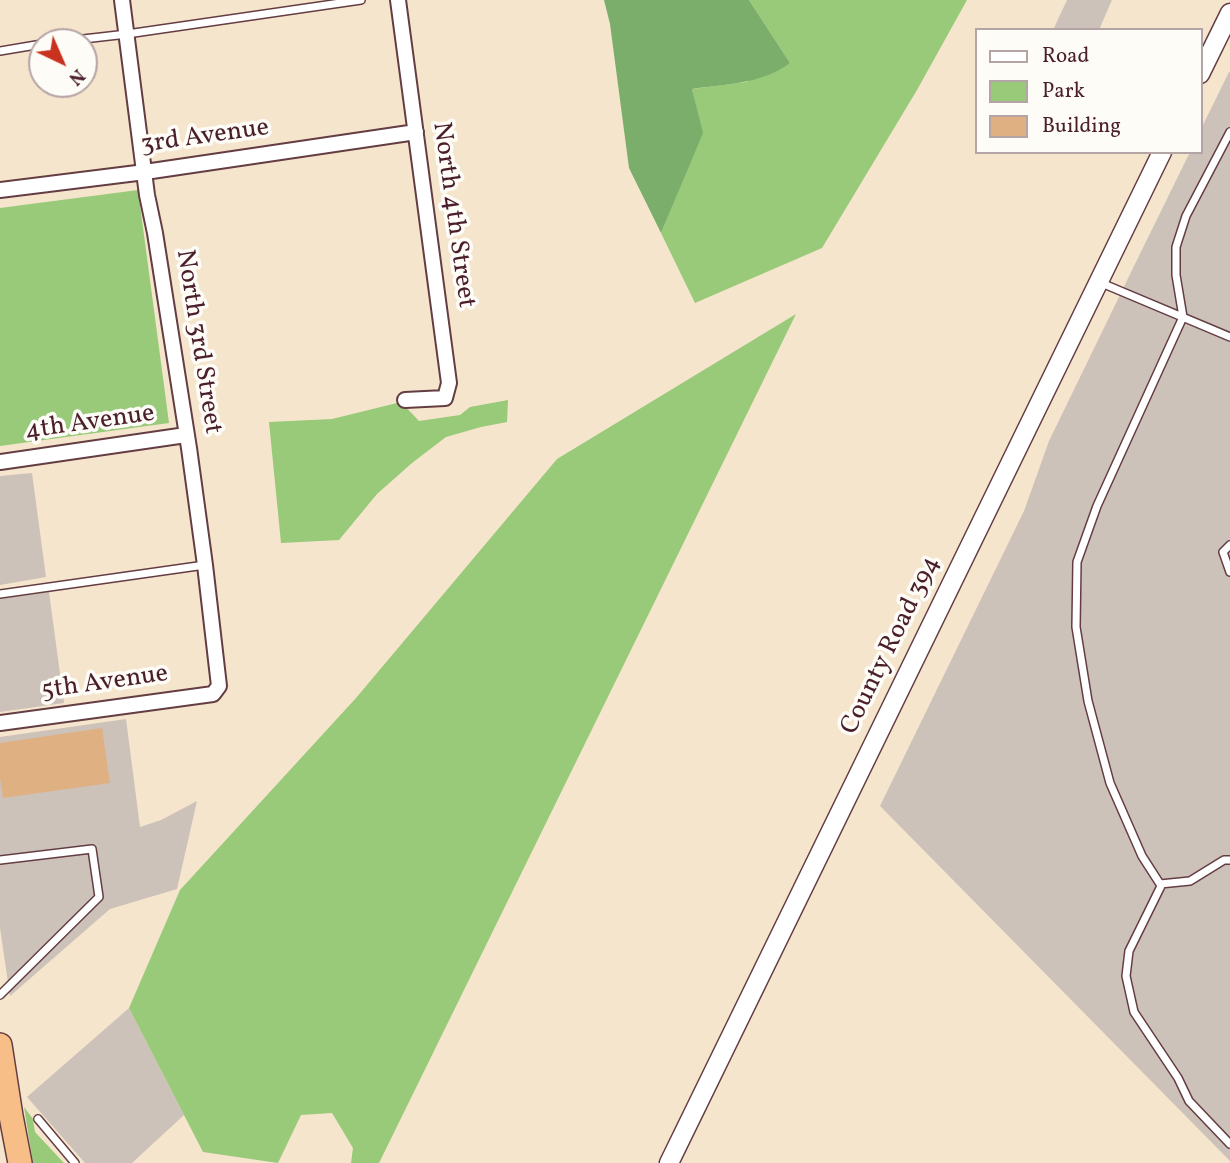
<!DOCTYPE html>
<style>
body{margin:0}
#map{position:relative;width:1230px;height:1163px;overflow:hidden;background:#f6e5cd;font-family:Vollkorn,serif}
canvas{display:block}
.legend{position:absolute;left:975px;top:28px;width:228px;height:126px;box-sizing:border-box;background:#fdfcf7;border:2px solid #b5a4a5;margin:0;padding:9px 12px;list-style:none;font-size:21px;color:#4a1f2b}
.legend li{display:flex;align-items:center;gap:14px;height:35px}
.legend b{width:35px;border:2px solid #b5a4a5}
.north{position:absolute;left:28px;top:28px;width:70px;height:70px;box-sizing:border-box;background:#fdfcf7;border:2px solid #b5a4a5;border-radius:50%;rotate:136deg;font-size:19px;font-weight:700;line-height:28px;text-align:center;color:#4a1f2b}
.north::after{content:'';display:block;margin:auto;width:24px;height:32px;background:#c8321e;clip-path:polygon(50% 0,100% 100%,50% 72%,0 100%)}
</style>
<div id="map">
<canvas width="1230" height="1163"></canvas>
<ul class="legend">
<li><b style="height:9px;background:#fff"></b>Road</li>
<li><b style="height:19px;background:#98ca7a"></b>Park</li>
<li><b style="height:19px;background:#dfb082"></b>Building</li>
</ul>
<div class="north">N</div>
</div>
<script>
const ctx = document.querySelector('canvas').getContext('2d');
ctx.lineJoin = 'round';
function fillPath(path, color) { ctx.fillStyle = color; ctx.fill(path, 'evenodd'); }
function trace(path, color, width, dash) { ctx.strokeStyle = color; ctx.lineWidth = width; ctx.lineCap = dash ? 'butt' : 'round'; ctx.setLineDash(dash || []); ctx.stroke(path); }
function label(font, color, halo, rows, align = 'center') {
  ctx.font = font + ' Vollkorn,serif'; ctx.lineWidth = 7; ctx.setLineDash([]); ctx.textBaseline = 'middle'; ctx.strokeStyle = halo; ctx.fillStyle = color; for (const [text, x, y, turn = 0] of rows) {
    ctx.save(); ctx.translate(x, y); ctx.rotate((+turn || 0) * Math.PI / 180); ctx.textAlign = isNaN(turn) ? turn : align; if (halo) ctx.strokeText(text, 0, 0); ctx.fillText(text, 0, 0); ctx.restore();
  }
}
const industrial = new Path2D(`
 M 1067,0 L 1112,0 L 1099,30 L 1053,30 Z
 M 1229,72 L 1230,72 L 1230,1161 L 880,806 L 1024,511 L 1049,441 L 1134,266 L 1190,152 L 1200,152 L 1200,131 Z
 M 32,473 L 46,577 L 0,585 L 0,476 Z
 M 49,592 L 64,703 L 0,712 L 0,599 Z
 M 126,719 L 140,827 L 161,820 L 197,801 L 177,889 L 110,909 L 10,996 L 0,928 L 0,737 Z
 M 129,1008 L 184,1115 L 132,1163 L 85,1163 L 27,1097 Z`);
const green = new Path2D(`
 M 749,0 L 967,0 L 917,90 L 822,248 L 695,303 L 661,233 L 702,133 L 692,89 L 746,82 L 790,63 Z
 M 138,190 L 169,423 L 0,446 L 0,208 Z
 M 796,314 L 379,1163 L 351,1163 L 353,1148 L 332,1113 L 301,1115 L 278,1163 L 203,1152 L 129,1008 L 180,890 L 356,698 L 557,459 Z
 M 508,400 L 507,422 L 481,427 L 446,437 L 412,463 L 377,494 L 339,540 L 281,543 L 269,422 L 332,419 L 401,402 L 419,421 L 460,415 L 470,407 Z
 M 24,1107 L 33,1119 L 35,1132 L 64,1163 L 33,1163 Z`);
const forest = new Path2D(`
 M 604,0 L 749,0 L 790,63 C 762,84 726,84 692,89 L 703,133 L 661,233 L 629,168 L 610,24 Z`);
const building = new Path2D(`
 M 102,728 L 110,783 L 3,798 L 0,778 L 0,743 Z`);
const service = new Path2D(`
 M 57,42 L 127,34 L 361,0
 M 0,51 L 42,44
 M 1230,132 L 1186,216 L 1176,247 L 1176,275 L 1183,317 L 1097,506 L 1077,562 L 1076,627 L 1088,701 L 1110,783 L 1142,856 L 1160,884 L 1190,881 L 1224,860 L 1230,860
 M 1099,282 L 1230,337
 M 1230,545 L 1223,552 L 1230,572
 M 0,594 L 205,565
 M 0,860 L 92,849 L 99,897 L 0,995
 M 1162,884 L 1129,951 L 1126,976 L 1134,1012 L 1178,1078 L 1189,1101 L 1230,1144
 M 38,1119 L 75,1163`);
const minor = new Path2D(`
 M 398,0 L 449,383 L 445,398 L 405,400
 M 0,190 L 145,172 L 416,132
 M 0,462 L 186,435
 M 0,723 L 213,694 L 219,686 L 205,565 L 189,448 L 155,233 L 147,195 L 122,0`);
const tertiary = new Path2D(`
 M 1200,74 L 1230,13
 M 669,1163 L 1162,152`);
const trunk = new Path2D(`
 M 0,1045 L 11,1116 L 20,1163`);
const streetNames = [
 ["3rd Avenue",205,138,-8],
 ["North 4th Street",452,215,82],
 ["North 3rd Street",197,342,81],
 ["4th Avenue",90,424,-8],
 ["County Road 394",892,646,-64],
 ["5th Avenue",105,684,-8]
];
fillPath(industrial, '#cdc2b9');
fillPath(green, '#98ca7a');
fillPath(forest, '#7aae6a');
fillPath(building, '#dfb082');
trace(service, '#643d43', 10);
trace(minor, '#643d43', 18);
trace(tertiary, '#643d43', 21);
trace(trunk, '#643d43', 26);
trace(service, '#fff', 7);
trace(minor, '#fff', 14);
trace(tertiary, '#fff', 18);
trace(trunk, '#f7be88', 23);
label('26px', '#4a1f2b', '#fdfcf7', streetNames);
</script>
